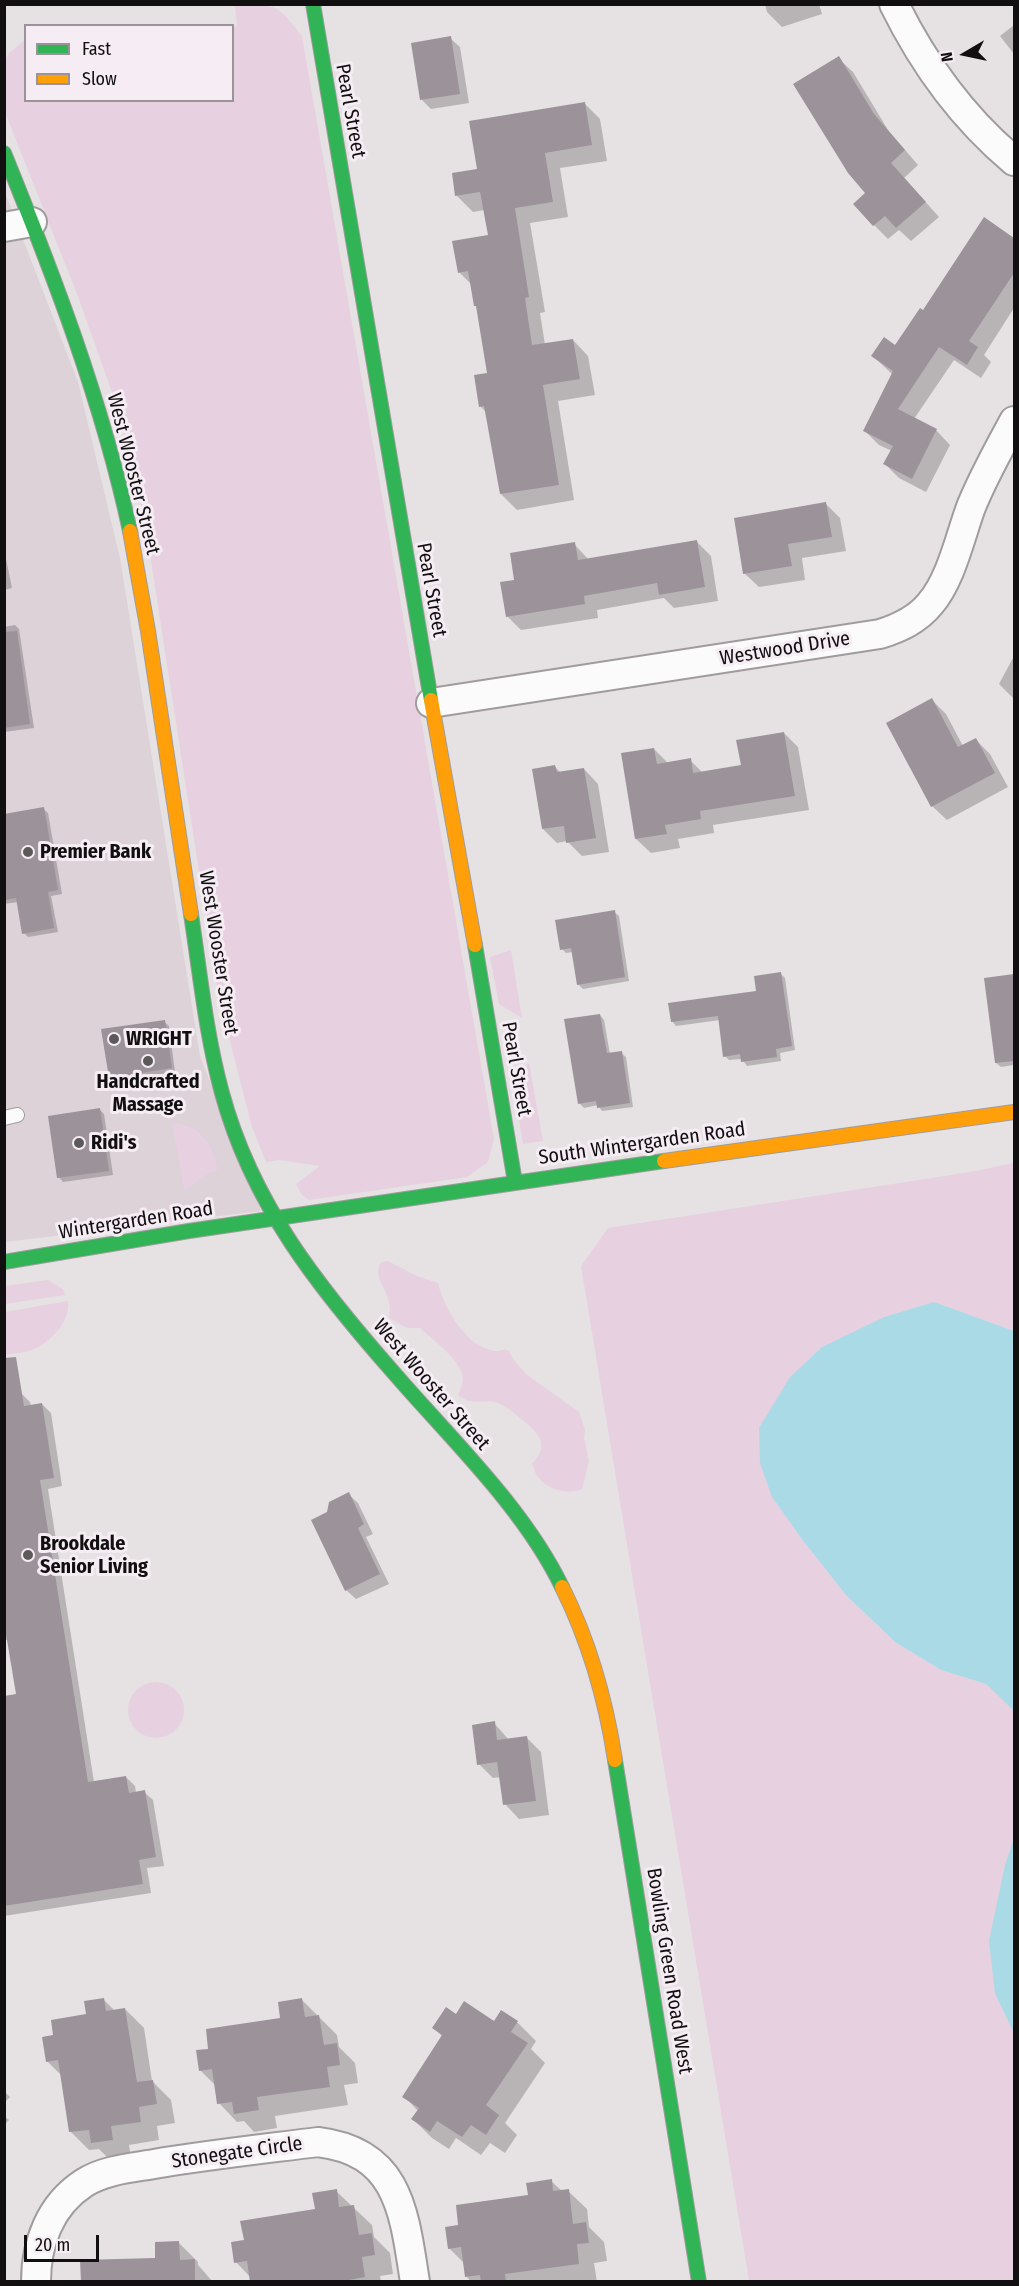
<!DOCTYPE html>
<style>
body{margin:0}
#map{position:relative;width:1019px;height:2286px;overflow:hidden;background:#e6e2e4;font-family:"Fira Sans Condensed",sans-serif}
canvas{display:block}
.frame{position:absolute;inset:0;border:6px solid #120f11;pointer-events:none}
.legend{position:absolute;left:24px;top:24px;width:210px;height:78px;box-sizing:border-box;background:#f5edf3;border:2px solid #9a9499;margin:0;padding:8px 10px;list-style:none;font-size:18px;color:#120f11}
.legend li{display:flex;align-items:center;gap:12px;height:30px}
.legend b{width:30px;border:2px solid #9a9499}
.north{position:absolute;left:935px;top:24px;width:60px;height:60px;-webkit-text-stroke:4px #f5edf3;paint-order:stroke;rotate:261deg;font-size:16px;font-weight:700;line-height:24px;text-align:center;color:#120f11}
.north::after{content:'';display:block;margin:auto;width:21px;height:27px;background:#120f11;clip-path:polygon(50% 0,100% 100%,50% 72%,0 100%)}
.scale{position:absolute;left:24px;top:2235px;width:75px;height:27px;box-sizing:border-box;border:3px solid #120f11;border-top:0;padding-left:8px;font-size:18px;line-height:21px;white-space:nowrap;color:#120f11;-webkit-text-stroke:4px #f5edf3;paint-order:stroke}
</style>
<div id="map">
<canvas width="1019" height="2286"></canvas>
<div class="frame"></div>
<ul class="legend">
<li><b style="height:8px;background:#30b455"></b>Fast</li>
<li><b style="height:8px;background:#ff9f0a"></b>Slow</li>
</ul>
<div class="north">N</div>
<div class="scale">20 m</div>
</div>
<script>
const ctx = document.querySelector('canvas').getContext('2d');
ctx.lineJoin = 'round';
function fillPath(path, color) { ctx.fillStyle = color; ctx.fill(path, 'evenodd'); }
function trace(path, color, width, dash) { ctx.strokeStyle = color; ctx.lineWidth = width; ctx.lineCap = dash ? 'butt' : 'round'; ctx.setLineDash(dash || []); ctx.stroke(path); }
function label(font, color, halo, rows, align = 'center') {
  ctx.font = font + ' "Fira Sans Condensed",sans-serif'; ctx.lineWidth = 6; ctx.setLineDash([]); ctx.textBaseline = 'middle'; ctx.strokeStyle = halo; ctx.fillStyle = color; for (const [text, x, y, turn = 0] of rows) {
    ctx.save(); ctx.translate(x, y); ctx.rotate((+turn || 0) * Math.PI / 180); ctx.textAlign = isNaN(turn) ? turn : align; if (halo) ctx.strokeText(text, 0, 0); ctx.fillText(text, 0, 0); ctx.restore();
  }
}
const built = new Path2D(`
 M 4,190 L 78,382 L 120,558 L 200,1056 L 261,1211 L 5,1242 Z`);
const green = new Path2D(`
 M 235,5 C 277,5 275,2 302,36 L 494,1139 L 488,1162 L 467,1177 L 309,1200 L 302,1195 L 296,1184 L 320,1166 L 280,1160 L 266,1162 L 252,1127 L 218,994 L 144,516 L 117,406 L 77,294 L 5,112 L 5,60 L 9,53 L 25,40 L 26,100 L 232,100 L 233,27 L 237,26 Z
 M 511,950 L 522,1018 L 499,1004 L 490,957 Z
 M 529,1063 L 543,1141 L 523,1144 L 513,1082 Z
 M 172,1123 C 202,1126 212,1143 218,1170 C 200,1175 199,1183 184,1190 Z
 M 1014,1163 L 1014,1331 L 934,1302 L 884,1317 L 822,1347 L 790,1377 L 772,1497 L 801,1538 L 846,1595 L 895,1642 L 941,1670 L 986,1684 L 1014,1711 L 1014,1838 L 1005,1865 L 995,1994 L 1014,2033 L 1014,2281 L 749,2281 L 581,1266 L 608,1228 L 970,1172 Z
 M 388,1261 L 417,1276 L 438,1283 C 444,1308 467,1349 496,1351 C 502,1351 503,1348 509,1351 L 513,1359 L 527,1375 L 579,1412 L 585,1430 L 584,1438 L 589,1461 L 582,1489 C 569,1495 547,1490 538,1477 C 535,1474 534,1468 532,1464 C 551,1444 538,1432 521,1419 C 514,1413 506,1406 498,1403 C 481,1398 473,1407 458,1395 C 461,1387 465,1380 461,1371 C 455,1356 432,1339 420,1328 L 407,1328 L 389,1318 C 395,1292 370,1281 381,1262 Z
 M 48,1280 L 63,1289 L 65,1295 L 5,1304 L 5,1286 Z
 M 68,1301 C 70,1321 54,1338 38,1347 C 28,1353 15,1353 5,1355 L 5,1312 Z
 M128 1710a28 28 0 1 1 56 0a28 28 0 1 1-56 0Z`);
const water = new Path2D(`
 M 934,1302 L 1014,1331 L 1014,1711 L 986,1684 L 941,1670 L 895,1642 L 846,1595 L 801,1538 L 772,1497 L 760,1463 L 759,1428 L 790,1377 L 822,1347 L 884,1317 Z
 M 1014,1838 L 1014,2033 L 995,1994 L 989,1941 L 1005,1865 Z`);
const shadow = new Path2D(`
 M 765,4 L 819,4 L 822,14 L 782,27 L 767,12 Z
 M 1014,25 L 1014,54 L 1000,36 Z
 M 450,38 L 460,47 L 469,103 L 431,109 L 422,100 Z
 M 838,58 L 853,72 L 888,130 L 918,165 L 904,178 L 939,217 L 911,241 L 899,230 L 888,239 L 874,225 Z
 M 584,103 L 600,119 L 607,161 L 560,168 L 568,217 L 530,223 L 545,312 L 540,313 L 545,345 L 573,340 L 588,356 L 595,395 L 558,401 L 574,500 L 517,510 L 501,494 L 487,413 L 480,406 L 489,374 L 478,308 L 472,285 L 459,272 L 490,237 L 485,210 L 473,212 L 457,196 L 453,174 L 479,170 Z
 M 984,220 L 1014,240 L 1014,308 L 984,355 L 991,362 L 981,378 L 954,360 L 914,419 L 936,430 L 950,445 L 926,492 L 899,478 L 885,464 L 892,451 L 879,445 L 865,431 L 893,375 L 873,356 L 896,347 L 923,312 Z
 M 826,504 L 840,518 L 846,551 L 802,558 L 805,580 L 759,587 L 744,573 Z
 M 697,542 L 711,556 L 718,601 L 674,608 L 664,598 L 597,610 L 598,618 L 521,630 L 507,616 L 516,581 L 574,544 L 589,560 Z
 M 4,549 L 12,588 L 4,590 Z
 M 15,625 L 19,629 L 34,728 L 4,732 L 4,627 Z
 M 1014,656 L 1014,699 L 999,684 Z
 M 932,700 L 946,714 L 963,746 L 976,740 L 990,754 L 1008,787 L 947,820 L 932,806 Z
 M 784,733 L 798,747 L 809,810 L 713,825 L 714,833 L 678,839 L 680,848 L 651,853 L 636,839 L 654,749 L 668,763 L 690,760 L 703,773 L 743,766 Z
 M 555,767 L 561,773 L 584,769 L 598,784 L 609,852 L 582,856 L 567,841 L 557,843 L 543,829 Z
 M 43,809 L 48,813 L 62,894 L 51,896 L 58,932 L 28,937 L 24,933 L 18,902 L 4,904 L 4,816 Z
 M 614,912 L 619,916 L 629,981 L 583,989 L 578,984 L 573,952 L 566,953 L 562,949 Z
 M 781,974 L 785,978 L 795,1050 L 780,1053 L 781,1061 L 747,1066 L 742,1059 L 729,1060 L 725,1056 L 720,1020 L 676,1026 L 672,1021 L 758,992 Z
 M 1014,976 L 1014,1065 L 1001,1067 L 996,1063 L 986,979 Z
 M 600,1015 L 604,1020 L 610,1054 L 621,1053 L 626,1057 L 633,1107 L 602,1111 L 598,1105 L 584,1108 L 580,1104 Z
 M 164,1022 L 169,1026 L 175,1072 L 114,1081 L 110,1077 Z
 M 100,1110 L 104,1114 L 113,1175 L 63,1182 L 59,1177 Z
 M 21,1393 L 30,1402 L 31,1406 L 42,1404 L 51,1413 L 62,1486 L 48,1489 L 94,1782 L 126,1777 L 135,1786 L 136,1793 L 144,1792 L 153,1800 L 164,1866 L 147,1868 L 151,1893 L 4,1916 L 4,1697 L 18,1695 L 9,1640 L 4,1640 L 4,1395 Z
 M 348,1494 L 358,1503 L 373,1534 L 366,1537 L 389,1584 L 356,1599 L 346,1590 L 329,1513 Z
 M 494,1723 L 509,1740 L 527,1738 L 541,1752 L 549,1815 L 519,1819 L 505,1804 L 501,1777 L 493,1778 L 479,1764 Z
 M 104,2000 L 115,2011 L 125,2009 L 144,2028 L 152,2081 L 171,2100 L 175,2123 L 157,2126 L 159,2140 L 129,2145 L 131,2158 L 111,2161 L 99,2149 L 89,2150 L 71,2132 L 62,2076 L 47,2061 L 55,2036 L 87,2015 Z
 M 302,2000 L 337,2035 L 339,2047 L 355,2063 L 358,2083 L 344,2085 L 348,2105 L 275,2116 L 277,2128 L 254,2132 L 244,2121 L 237,2122 L 219,2103 L 216,2086 L 200,2070 L 210,2050 L 282,2019 Z
 M 502,2012 L 517,2022 L 536,2041 L 531,2049 L 545,2063 L 505,2123 L 517,2135 L 505,2153 L 490,2143 L 481,2155 L 456,2138 L 449,2149 L 432,2138 L 413,2119 L 418,2111 L 404,2096 L 443,2037 L 434,2028 L 456,2016 L 494,2023 Z
 M 4,2091 L 10,2097 L 4,2103 Z
 M 4,2116 L 9,2120 L 4,2125 Z
 M 551,2181 L 562,2191 L 568,2191 L 587,2209 L 589,2227 L 604,2242 L 607,2261 L 594,2263 L 597,2282 L 471,2282 L 467,2277 L 465,2264 L 449,2248 L 460,2226 L 530,2197 Z
 M 336,2191 L 372,2225 L 374,2237 L 390,2253 L 393,2274 L 380,2276 L 381,2282 L 252,2282 L 251,2278 L 236,2262 L 246,2242 L 316,2210 Z
 M 179,2243 L 198,2262 L 198,2265 L 213,2282 L 69,2282 L 82,2281 L 157,2259 Z`);
const building = new Path2D(`
 M 451,36 L 460,94 L 420,100 L 411,43 Z
 M 839,56 L 874,114 L 905,150 L 891,163 L 926,202 L 896,228 L 885,216 L 873,226 L 853,204 L 865,193 L 848,173 L 793,84 Z
 M 585,102 L 592,145 L 545,153 L 553,202 L 515,208 L 529,297 L 525,298 L 532,345 L 573,339 L 580,379 L 543,385 L 559,485 L 500,494 L 484,406 L 479,407 L 474,375 L 487,373 L 476,306 L 474,306 L 468,271 L 458,273 L 452,241 L 488,235 L 480,192 L 455,196 L 452,173 L 477,169 L 469,121 Z
 M 984,217 L 1014,238 L 1014,273 L 969,341 L 978,347 L 967,365 L 939,347 L 898,409 L 937,429 L 912,479 L 883,464 L 893,446 L 863,431 L 893,371 L 871,356 L 884,337 L 895,345 L 920,308 L 923,310 Z
 M 826,502 L 832,537 L 788,544 L 792,566 L 743,574 L 734,518 Z
 M 697,540 L 705,587 L 659,595 L 657,583 L 584,596 L 585,604 L 506,617 L 500,582 L 514,580 L 510,553 L 575,542 L 578,560 Z
 M 17,631 L 30,724 L 4,728 L 4,632 Z
 M 932,698 L 958,747 L 976,738 L 995,773 L 931,807 L 886,723 Z
 M 784,732 L 795,796 L 700,811 L 701,819 L 665,825 L 667,834 L 635,839 L 621,753 L 654,748 L 657,764 L 691,758 L 693,773 L 741,765 L 736,740 Z
 M 555,765 L 557,772 L 584,768 L 596,838 L 566,843 L 564,826 L 542,829 L 532,769 Z
 M 44,807 L 58,890 L 48,892 L 54,928 L 22,934 L 16,898 L 4,900 L 4,814 Z
 M 615,910 L 625,977 L 577,985 L 571,948 L 560,950 L 555,920 Z
 M 781,972 L 792,1046 L 776,1049 L 777,1057 L 741,1062 L 740,1054 L 723,1057 L 718,1016 L 671,1022 L 668,1003 L 756,991 L 754,976 Z
 M 1014,974 L 1014,1061 L 995,1063 L 984,978 Z
 M 600,1014 L 607,1053 L 622,1051 L 630,1103 L 597,1108 L 596,1101 L 578,1104 L 564,1019 Z
 M 165,1020 L 172,1068 L 109,1078 L 101,1029 Z
 M 100,1108 L 109,1171 L 57,1178 L 48,1116 Z
 M 16,1357 L 24,1406 L 42,1403 L 54,1478 L 40,1480 L 88,1782 L 126,1776 L 129,1793 L 145,1790 L 156,1857 L 139,1860 L 143,1884 L 4,1906 L 4,1696 L 16,1694 L 4,1622 L 4,1358 Z
 M 349,1492 L 364,1524 L 358,1528 L 380,1574 L 345,1591 L 311,1520 L 327,1512 L 329,1502 Z
 M 495,1721 L 497,1740 L 527,1736 L 536,1801 L 503,1805 L 497,1762 L 477,1765 L 472,1725 Z
 M 104,1998 L 106,2011 L 125,2008 L 137,2082 L 153,2080 L 157,2104 L 139,2107 L 141,2122 L 111,2126 L 113,2140 L 91,2143 L 89,2130 L 69,2132 L 58,2060 L 46,2062 L 42,2037 L 53,2035 L 51,2020 L 86,2014 L 84,2001 Z
 M 302,1998 L 305,2017 L 319,2015 L 324,2045 L 337,2043 L 340,2065 L 327,2067 L 330,2087 L 257,2097 L 259,2110 L 234,2114 L 232,2102 L 217,2104 L 212,2069 L 199,2071 L 196,2050 L 208,2049 L 206,2029 L 280,2018 L 278,2002 Z
 M 464,2001 L 494,2021 L 501,2010 L 518,2021 L 511,2032 L 528,2043 L 486,2105 L 499,2115 L 486,2135 L 471,2125 L 462,2137 L 437,2121 L 430,2132 L 411,2119 L 419,2108 L 402,2097 L 442,2035 L 432,2028 L 446,2007 L 456,2014 Z
 M 552,2179 L 553,2191 L 569,2189 L 573,2224 L 586,2222 L 589,2243 L 577,2244 L 579,2264 L 505,2274 L 506,2282 L 481,2282 L 480,2275 L 465,2277 L 461,2247 L 448,2249 L 445,2227 L 458,2225 L 456,2205 L 528,2195 L 526,2183 Z
 M 337,2189 L 339,2207 L 354,2205 L 359,2235 L 372,2233 L 375,2255 L 362,2257 L 365,2277 L 339,2282 L 250,2282 L 247,2261 L 234,2263 L 231,2242 L 244,2240 L 240,2221 L 315,2209 L 312,2193 Z
 M 179,2241 L 180,2260 L 195,2259 L 195,2282 L 81,2282 L 80,2260 L 155,2258 L 155,2242 Z`);
const lane = new Path2D(`
 M 4,1118 L 17,1115`);
const street = new Path2D(`
 M 894,4 C 923,63 964,119 1014,161
 M 4,227 L 32,222
 M 431,703 L 880,634 C 899,628 917,620 930,604 C 951,580 960,537 971,507 C 983,477 999,449 1014,421
 M 36,2282 C 36,2243 50,2205 84,2183 C 104,2170 131,2168 154,2164 C 208,2155 263,2149 318,2142 C 400,2152 404,2213 415,2282`);
const fast = new Path2D(`
 M 313,4 L 431,700
 M 4,153 C 54,276 102,401 130,531
 M 191,914 C 200,973 206,1035 222,1093 C 252,1204 319,1288 394,1373 C 451,1439 524,1508 562,1587
 M 475,945 L 515,1182
 M 4,1262 L 189,1231 L 664,1161
 M 615,1760 L 699,2282`);
const slow = new Path2D(`
 M 130,531 L 148,631 L 191,914
 M 431,700 L 475,945
 M 664,1161 L 1014,1112
 M 562,1587 C 589,1641 606,1701 615,1760`);
const markers = [
 [28,852,6,"#5c595b"],
 [114,1039,6,"#5c595b"],
 [148,1061,6,"#5c595b"],
 [79,1143,6,"#5c595b"],
 [28,1555,6,"#5c595b"]
];
const streetNames = [
 ["Pearl Street",350,111,80],
 ["West Wooster Street",133,474,76],
 ["Pearl Street",431,590,80],
 ["Westwood Drive",785,649,-9],
 ["West Wooster Street",218,953,81],
 ["Pearl Street",516,1069,80],
 ["South Wintergarden Road",642,1144,-8],
 ["Wintergarden Road",136,1221,-9],
 ["West Wooster Street",431,1385,49],
 ["Bowling Green Road West",669,1971,81],
 ["Stonegate Circle",237,2153,-8]
];
const poiNames = [
 ["Premier Bank",40,852],
 ["WRIGHT",126,1039],
 ["Handcrafted",148,1082,"center"],
 ["Massage",148,1105,"center"],
 ["Ridi's",91,1143],
 ["Brookdale",40,1544],
 ["Senior Living",40,1567]
];
fillPath(built, '#dcd2d8');
fillPath(green, '#e7d0e0');
fillPath(water, '#a9dae6');
fillPath(shadow, '#0003');
fillPath(building, '#9c9299');
trace(lane, '#a09c9e', 16);
trace(street, '#a09c9e', 32);
trace(fast, '#a09c9e', 16);
trace(slow, '#a09c9e', 16);
trace(lane, '#fbfbfb', 14);
trace(street, '#fbfbfb', 28);
trace(fast, '#30b455', 14);
trace(slow, '#ff9f0a', 14);
for (const [x, y, r, color] of markers) { const dot = new Path2D(); dot.arc(x, y, r, 0, 2 * Math.PI); ctx.fillStyle = color; ctx.fill(dot); trace(dot, '#f5edf3', 2); }
label('20px', '#120f11', '#f5edf3', streetNames);
label('bold 20px', '#120f11', '#f5edf3', poiNames, 'left');
</script>
